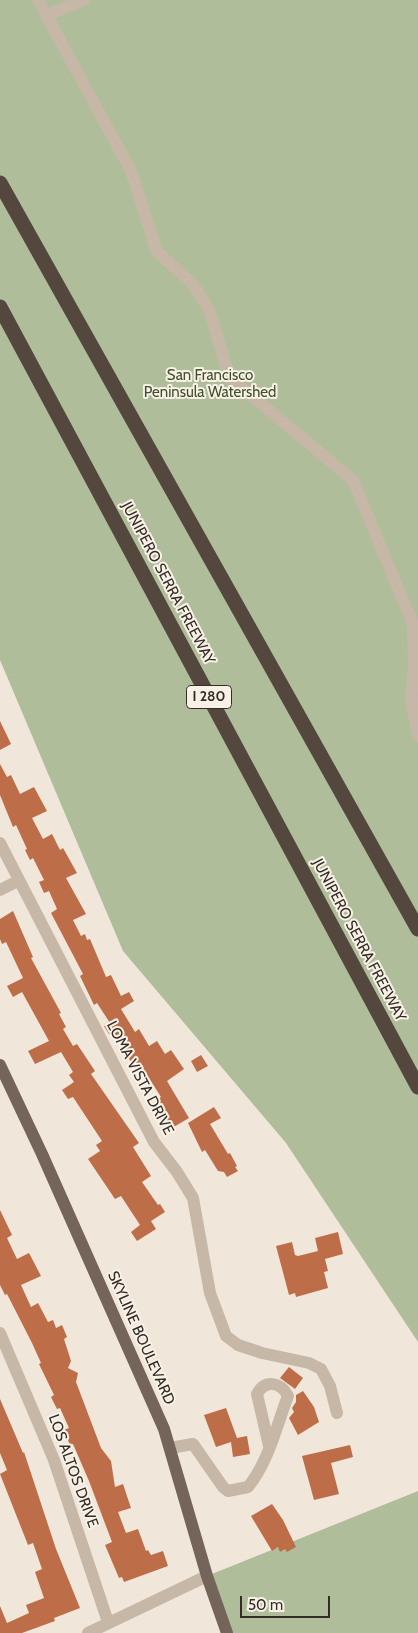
<!DOCTYPE html>
<style>
body{margin:0}
#map{position:relative;width:418px;height:1633px;overflow:hidden;background:#f0e7da;font-family:Cabin,sans-serif}
canvas{display:block}
.scale{position:absolute;left:240px;top:1596px;width:90px;height:22px;box-sizing:border-box;border:2px solid #332c27;border-top:0;padding-left:6px;font-size:15px;line-height:18px;white-space:nowrap;color:#332c27;-webkit-text-stroke:4px #f8f1e6;paint-order:stroke}
</style>
<div id="map">
<canvas width="418" height="1633"></canvas>
<div class="scale">50 m</div>
</div>
<script>
const ctx = document.querySelector('canvas').getContext('2d');
ctx.lineJoin = 'round';
function fillPath(path, color) { ctx.fillStyle = color; ctx.fill(path, 'evenodd'); }
function trace(path, color, width, dash) { ctx.strokeStyle = color; ctx.lineWidth = width; ctx.lineCap = dash ? 'butt' : 'round'; ctx.setLineDash(dash || []); ctx.stroke(path); }
function label(font, color, halo, rows, align = 'center') {
  ctx.font = font + ' Cabin,sans-serif'; ctx.lineWidth = 4; ctx.setLineDash([]); ctx.textBaseline = 'middle'; ctx.strokeStyle = halo; ctx.fillStyle = color; for (const [text, x, y, turn = 0] of rows) {
    ctx.save(); ctx.translate(x, y); ctx.rotate((+turn || 0) * Math.PI / 180); ctx.textAlign = isNaN(turn) ? turn : align; if (halo) ctx.strokeText(text, 0, 0); ctx.fillText(text, 0, 0); ctx.restore();
  }
}
const green = new Path2D(`
 M 0,0 L 418,0 L 418,1342 L 286,1143 L 123,951 L 0,660 Z
 M 418,1491 L 418,1633 L 227,1633 L 207,1576 Z`);
const building = new Path2D(`
 M 0,721 L 11,744 L 0,750 Z
 M 0,764 L 7,777 L 11,775 L 20,794 L 34,787 L 47,811 L 32,818 L 43,839 L 52,834 L 60,850 L 63,848 L 77,873 L 66,878 L 86,914 L 73,920 L 81,936 L 85,934 L 87,940 L 90,939 L 106,977 L 111,975 L 121,996 L 129,992 L 134,1001 L 121,1009 L 135,1032 L 139,1029 L 149,1046 L 157,1041 L 165,1054 L 171,1050 L 184,1069 L 167,1081 L 189,1118 L 172,1128 L 155,1100 L 161,1097 L 149,1078 L 140,1064 L 134,1067 L 113,1032 L 109,1034 L 104,1026 L 110,1023 L 97,1003 L 94,1005 L 80,976 L 83,974 L 51,913 L 57,909 L 49,891 L 44,893 L 39,882 L 44,880 L 33,858 L 30,860 L 25,850 L 27,849 L 16,825 L 13,827 L 0,795 Z
 M 13,911 L 33,957 L 31,958 L 61,1013 L 59,1014 L 66,1027 L 63,1029 L 73,1046 L 77,1044 L 95,1071 L 91,1074 L 139,1143 L 133,1147 L 151,1176 L 142,1182 L 158,1205 L 160,1204 L 165,1212 L 151,1221 L 156,1229 L 137,1241 L 131,1232 L 140,1225 L 121,1196 L 115,1199 L 88,1159 L 100,1151 L 96,1145 L 102,1141 L 73,1097 L 68,1099 L 62,1090 L 74,1082 L 69,1075 L 73,1072 L 61,1052 L 35,1064 L 28,1051 L 49,1041 L 22,992 L 13,997 L 7,986 L 23,978 L 6,942 L 2,944 L 0,939 L 0,919 Z
 M 201,1055 L 208,1066 L 197,1072 L 191,1061 Z
 M 214,1107 L 221,1118 L 210,1124 L 228,1154 L 230,1153 L 237,1166 L 235,1167 L 238,1171 L 227,1177 L 224,1172 L 218,1171 L 205,1150 L 202,1152 L 188,1123 Z
 M 0,1210 L 12,1235 L 7,1238 L 17,1259 L 29,1253 L 41,1276 L 21,1285 L 31,1307 L 38,1303 L 48,1322 L 53,1320 L 56,1328 L 62,1325 L 67,1337 L 64,1339 L 71,1361 L 68,1368 L 78,1373 L 76,1382 L 101,1448 L 111,1461 L 115,1487 L 123,1484 L 131,1508 L 118,1512 L 126,1533 L 138,1529 L 146,1551 L 148,1550 L 151,1555 L 163,1551 L 168,1566 L 124,1582 L 122,1577 L 119,1578 L 105,1545 L 112,1542 L 89,1481 L 73,1444 L 70,1445 L 64,1430 L 69,1428 L 60,1408 L 57,1409 L 51,1397 L 54,1395 L 39,1364 L 41,1363 L 32,1343 L 7,1294 L 5,1295 L 0,1285 Z
 M 338,1232 L 343,1254 L 325,1259 L 328,1271 L 324,1272 L 328,1288 L 296,1297 L 295,1293 L 289,1295 L 276,1246 L 292,1242 L 295,1255 L 298,1256 L 318,1251 L 315,1238 Z
 M 289,1367 L 303,1378 L 295,1389 L 280,1378 Z
 M 303,1391 L 314,1407 L 319,1422 L 298,1435 L 289,1418 L 294,1412 L 292,1408 L 296,1402 L 296,1395 Z
 M 0,1399 L 23,1453 L 24,1452 L 56,1549 L 80,1608 L 54,1618 L 55,1621 L 22,1633 L 0,1633 L 0,1606 L 7,1623 L 29,1613 L 26,1605 L 44,1598 L 35,1572 L 42,1569 L 33,1543 L 28,1545 L 0,1474 L 7,1470 L 0,1453 Z
 M 226,1408 L 237,1438 L 247,1436 L 250,1454 L 233,1457 L 231,1442 L 216,1447 L 204,1415 Z
 M 350,1445 L 353,1457 L 331,1463 L 339,1494 L 314,1500 L 302,1456 Z
 M 272,1504 L 283,1520 L 296,1547 L 287,1552 L 285,1549 L 280,1552 L 278,1547 L 272,1551 L 251,1516 Z`);
const minor = new Path2D(`
 M 38,0 L 131,171 L 157,252 L 192,283 L 209,309 L 229,377 L 353,480 L 413,624 L 414,665 L 411,702 L 418,736
 M 47,15 L 84,0
 M 0,843 L 154,1142 L 177,1172 L 193,1198 L 210,1293 L 226,1336 L 238,1345 L 262,1353 L 309,1363 L 321,1369 L 330,1386 L 337,1413
 M 0,890 L 18,881
 M 0,1333 L 54,1460 L 108,1622
 M 170,1448 L 193,1444 L 223,1487 L 228,1491 L 248,1487 C 269,1461 276,1427 288,1396 C 281,1382 265,1379 257,1394 L 269,1446
 M 88,1633 L 207,1576`);
const major = new Path2D(`
 M 0,1065 L 42,1154 L 164,1429 L 207,1576 L 227,1633`);
const highway = new Path2D(`
 M 0,183 L 418,929
 M 0,307 L 418,1087`);
const shields = [
 [209,697,45]
];
const shieldNames = [
 ["I 280",209,697]
];
const parkNames = [
 ["San Francisco",210,376],
 ["Peninsula Watershed",210,393]
];
const streetNames = [
 ["JUNIPERO SERRA FREEWAY",168,583,62],
 ["JUNIPERO SERRA FREEWAY",359,940,62],
 ["LOMA VISTA DRIVE",140,1078,62],
 ["SKYLINE BOULEVARD",141,1338,66],
 ["LOS ALTOS DRIVE",73,1471,70]
];
fillPath(green, '#afbd9b');
fillPath(building, '#be6d49');
trace(minor, '#c7b7a7', 12);
trace(major, '#756459', 12);
trace(highway, '#54473e', 15);
for (const [x, y, w] of shields) { const box = new Path2D(); box.roundRect(x - w / 2, y - 11.5, w, 23, 4); ctx.fillStyle = '#f8f1e6'; ctx.fill(box); trace(box, '#332c27', 1); }
label('bold 14px', '#332c27', null, shieldNames);
label('15px', '#41502c', '#f8f1e6', parkNames);
label('15px', '#332c27', '#f8f1e6', streetNames);
</script>
